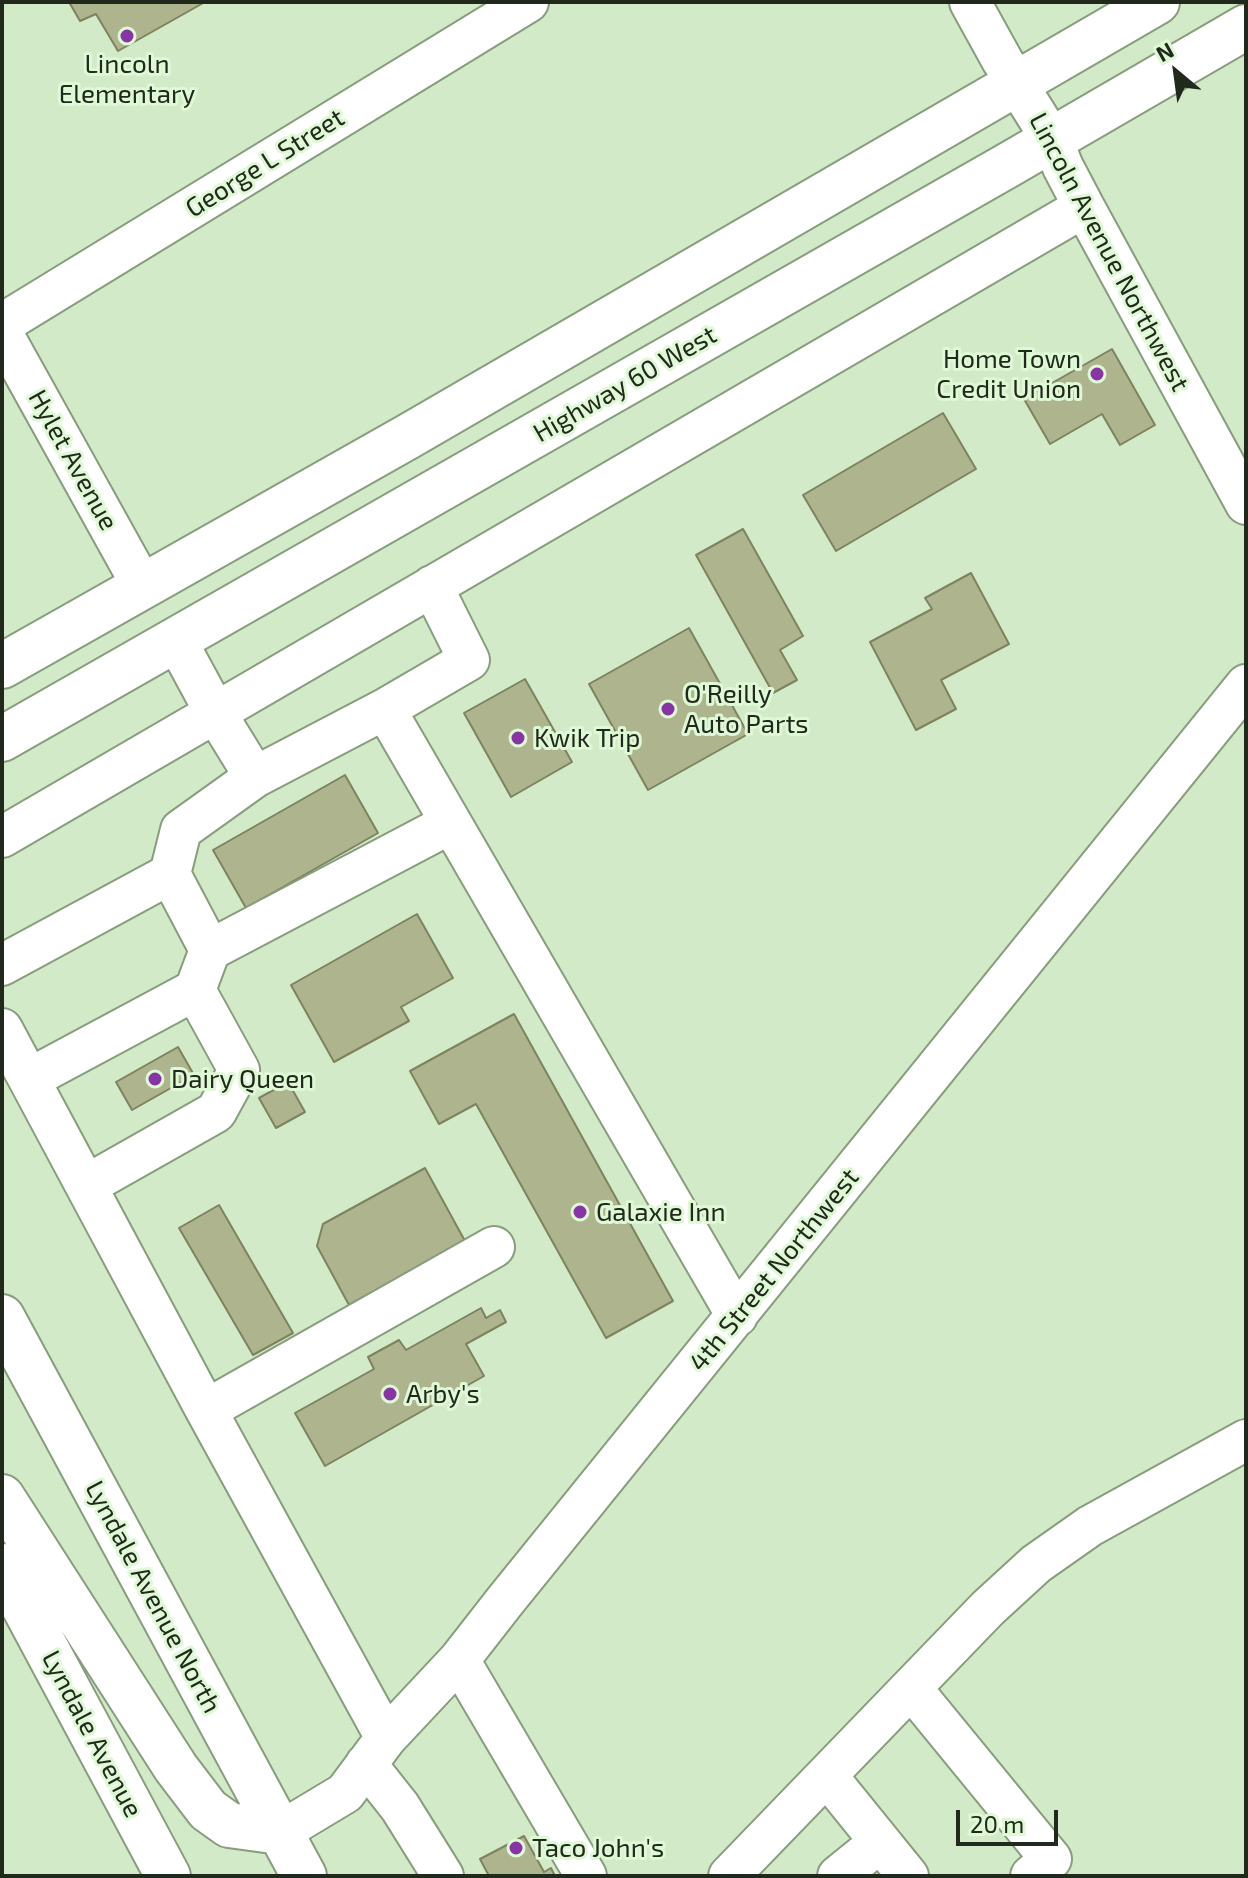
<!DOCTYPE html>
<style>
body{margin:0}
#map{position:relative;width:1248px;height:1878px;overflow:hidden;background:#d2eac8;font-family:"Exo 2",sans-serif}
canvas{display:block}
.frame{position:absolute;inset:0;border:4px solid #20291c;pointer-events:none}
.north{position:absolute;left:1136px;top:32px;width:80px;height:80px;-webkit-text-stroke:6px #dff8d5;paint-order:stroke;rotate:331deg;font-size:22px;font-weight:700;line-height:32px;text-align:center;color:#20291c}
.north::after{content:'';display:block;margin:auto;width:28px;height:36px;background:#20291c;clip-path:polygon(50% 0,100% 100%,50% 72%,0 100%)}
.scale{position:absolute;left:956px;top:1810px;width:102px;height:36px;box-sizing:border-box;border:4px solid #20291c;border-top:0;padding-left:10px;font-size:24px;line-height:28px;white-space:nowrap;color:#20291c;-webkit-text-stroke:6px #dff8d5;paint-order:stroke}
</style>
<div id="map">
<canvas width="1248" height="1878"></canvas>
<div class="frame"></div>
<div class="north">N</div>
<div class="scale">20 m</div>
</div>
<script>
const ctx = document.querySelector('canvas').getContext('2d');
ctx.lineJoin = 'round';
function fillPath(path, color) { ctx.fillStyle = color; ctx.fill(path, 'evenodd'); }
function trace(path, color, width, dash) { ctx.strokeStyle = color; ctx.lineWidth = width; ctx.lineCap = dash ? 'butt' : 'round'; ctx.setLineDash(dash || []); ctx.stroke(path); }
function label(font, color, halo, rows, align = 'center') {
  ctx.font = font + ' "Exo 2",sans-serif'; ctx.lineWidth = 6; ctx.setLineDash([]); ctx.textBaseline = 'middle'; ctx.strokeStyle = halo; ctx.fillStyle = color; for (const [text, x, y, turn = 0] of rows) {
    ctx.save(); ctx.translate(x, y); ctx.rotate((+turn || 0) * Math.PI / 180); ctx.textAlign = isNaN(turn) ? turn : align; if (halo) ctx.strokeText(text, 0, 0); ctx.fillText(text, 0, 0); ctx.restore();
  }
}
const building = new Path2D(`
 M 69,2 L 205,2 L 118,51 L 96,14 L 80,21 Z
 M 1112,349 L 1155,425 L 1120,445 L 1102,414 L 1050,444 L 1024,399 Z
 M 943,413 L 976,469 L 836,551 L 803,495 Z
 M 743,529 L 803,636 L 780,650 L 797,680 L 773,693 L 696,555 Z
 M 971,573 L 1009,644 L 941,680 L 956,709 L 916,730 L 870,642 L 932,609 L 925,598 Z
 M 689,628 L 748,734 L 648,790 L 589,684 Z
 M 525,679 L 572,762 L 511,797 L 464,713 Z
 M 345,775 L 378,833 L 246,908 L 213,850 Z
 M 417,914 L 453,978 L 401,1007 L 409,1021 L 334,1062 L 291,985 Z
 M 514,1014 L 673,1301 L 606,1338 L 476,1104 L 439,1124 L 410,1071 Z
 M 178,1047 L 194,1075 L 132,1110 L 116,1082 Z
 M 288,1082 L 305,1112 L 276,1128 L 259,1098 Z
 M 425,1168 L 465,1241 L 349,1305 L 317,1246 L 323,1224 Z
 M 219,1205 L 293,1333 L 253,1355 L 179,1228 Z
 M 481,1308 L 486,1318 L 500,1310 L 506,1322 L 466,1344 L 484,1376 L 325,1466 L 295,1413 L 374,1369 L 368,1357 L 399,1340 L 406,1350 Z
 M 524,1836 L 544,1872 L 551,1868 L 555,1876 L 489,1876 L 480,1859 Z`);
const minor = new Path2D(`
 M 970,2 L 1002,60 L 1052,140 L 1063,167 L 1084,207 L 1246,504
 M 2,324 L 528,2
 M 2,333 L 143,587
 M 176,640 L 215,712 L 255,777
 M 385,709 L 737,1316
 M 2,837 L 1084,207
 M 210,950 L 451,823
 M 2,965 L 170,874 L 181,830 L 255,777 L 385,709 L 469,660 L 432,586
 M 2,1029 L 206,1410 L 386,1738
 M 29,1079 L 195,990
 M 87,1185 L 216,1112 L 239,1070 L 195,990 L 210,950 L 170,874
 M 206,1410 L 494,1247
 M 459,1660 L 586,1876
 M 911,1688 L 1051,1859 L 1031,1876
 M 366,1764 L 400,1807 L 443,1876
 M 827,1776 L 908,1876
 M 280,1832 L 345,1793 L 386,1738 L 459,1660 L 505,1601 L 1246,685
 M 729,1876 L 988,1608 L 1036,1564 L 1090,1526 L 1246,1440
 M 838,1876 L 880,1842`);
const major = new Path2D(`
 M 2,666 L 409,436 L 1157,2
 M 2,739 L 1010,164 L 1246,27`);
const highway = new Path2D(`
 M 2,1317 L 304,1876
 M 2,1497 L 176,1768 L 208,1810 L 229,1825 L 280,1832
 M 2,1566 L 168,1876`);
const markers = [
 [127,36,8,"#8735a4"],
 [1097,374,8,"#8735a4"],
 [668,709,8,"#8735a4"],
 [518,738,8,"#8735a4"],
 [155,1079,8,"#8735a4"],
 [580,1212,8,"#8735a4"],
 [390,1394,8,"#8735a4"],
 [516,1848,8,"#8735a4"]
];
const poiNames = [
 ["Lincoln",127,64,"center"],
 ["Elementary",127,94,"center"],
 ["Home Town",1081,359,"right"],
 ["Credit Union",1081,389,"right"],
 ["O'Reilly",684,694],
 ["Auto Parts",684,724],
 ["Kwik Trip",534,738],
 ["Dairy Queen",171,1079],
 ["Galaxie Inn",596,1212],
 ["Arby's",406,1394],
 ["Taco John's",532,1848]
];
const streetNames = [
 ["George L Street",265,163,-32],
 ["Lincoln Avenue Northwest",1109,252,62],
 ["Highway 60 West",625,384,-30],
 ["Hylet Avenue",73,460,61],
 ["4th Street Northwest",774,1270,-51],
 ["Lyndale Avenue North",153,1597,62],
 ["Lyndale Avenue",92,1734,62]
];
fillPath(building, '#adb48e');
trace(building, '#7d835f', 2);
trace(minor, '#879d7d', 44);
trace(major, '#879d7d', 48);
trace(highway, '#879d7d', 48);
trace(minor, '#fff', 40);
trace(major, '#fff', 44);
trace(highway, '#fff', 44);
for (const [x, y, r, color] of markers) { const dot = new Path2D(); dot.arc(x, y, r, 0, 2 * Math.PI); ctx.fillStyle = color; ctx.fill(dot); trace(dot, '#dff8d5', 3); }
label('26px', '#20291c', '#dff8d5', poiNames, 'left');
label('26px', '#20291c', '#dff8d5', streetNames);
</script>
